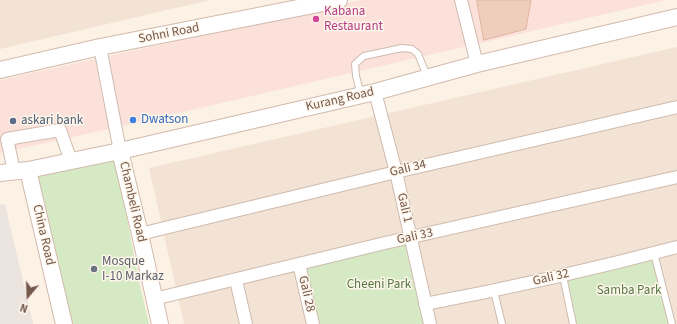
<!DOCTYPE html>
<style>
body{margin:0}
#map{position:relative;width:677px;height:324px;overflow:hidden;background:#fcf1e5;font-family:"Source Sans 3",sans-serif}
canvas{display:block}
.north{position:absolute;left:8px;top:276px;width:40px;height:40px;-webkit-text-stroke:3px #fef6eb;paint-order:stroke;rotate:199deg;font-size:11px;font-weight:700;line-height:16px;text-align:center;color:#74574b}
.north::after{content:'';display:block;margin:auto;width:14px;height:18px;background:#74574b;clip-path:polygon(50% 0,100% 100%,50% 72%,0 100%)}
</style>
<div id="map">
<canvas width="677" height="324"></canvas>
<div class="north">N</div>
</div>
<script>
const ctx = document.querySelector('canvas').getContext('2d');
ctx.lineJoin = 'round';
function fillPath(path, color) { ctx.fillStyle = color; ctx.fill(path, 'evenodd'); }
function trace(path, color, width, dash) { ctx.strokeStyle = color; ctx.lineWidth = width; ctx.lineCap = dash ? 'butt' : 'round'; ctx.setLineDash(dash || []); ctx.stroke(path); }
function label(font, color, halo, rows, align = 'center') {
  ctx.font = font + ' "Source Sans 3",sans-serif'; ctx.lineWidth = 3; ctx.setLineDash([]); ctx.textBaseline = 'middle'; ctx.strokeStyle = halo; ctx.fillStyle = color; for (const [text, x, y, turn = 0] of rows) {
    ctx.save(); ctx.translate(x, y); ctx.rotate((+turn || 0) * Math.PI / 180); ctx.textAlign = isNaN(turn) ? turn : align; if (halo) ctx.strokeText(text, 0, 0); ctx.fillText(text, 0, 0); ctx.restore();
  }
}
const residential = new Path2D(`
 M 0,0 L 210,0 L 0,49 Z
 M 677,47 L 677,324 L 184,324 L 149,168 Z`);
const commercial = new Path2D(`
 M 362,0 L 666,0 L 118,127 L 0,153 L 0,80 Z`);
const industrial = new Path2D(`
 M 5,204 L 33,324 L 0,324 L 0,205 Z`);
const green = new Path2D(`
 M 115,156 L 139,281 L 149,324 L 72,324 L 35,173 Z
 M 413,236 L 432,324 L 316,324 L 300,263 Z
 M 655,251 L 673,324 L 576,324 L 564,272 Z`);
const building = new Path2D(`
 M 477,0 L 531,0 L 526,29 L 484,40 Z`);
const lane = new Path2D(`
 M 361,95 L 356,76 L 355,64 L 364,56 L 402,48 L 412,49 L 418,54 L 427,76
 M 654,253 L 672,324
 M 563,276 L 573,324
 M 494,291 L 502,324`);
const street = new Path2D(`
 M 461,0 L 477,64
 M 100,47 L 120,151
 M 375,92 L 396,172 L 430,324
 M 14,171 L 7,139 L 60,130 L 71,161
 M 140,234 L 396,172 L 677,107
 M 299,264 L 313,324
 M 236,280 L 246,324
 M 154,299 L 385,243 L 677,177
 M 425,304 C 510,288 594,269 677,247`);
const secondary = new Path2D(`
 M 0,70 L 100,47 L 339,0
 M 120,151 L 140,234 L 160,324
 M 28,170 L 64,324
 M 0,173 L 28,170 L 120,151 L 375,92 L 477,64 L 677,17`);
const markers = [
 [316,19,4,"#d1479c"],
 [133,120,4,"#3f7fe0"],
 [13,121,4,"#5c6f8a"],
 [94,269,4,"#6b7280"]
];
const hotelNames = [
 ["Kabana",324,12],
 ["Restaurant",324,27]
];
const streetNames = [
 ["Sohni Road",169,34,-11],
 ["Kurang Road",340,100,-13],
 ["Gali 34",408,169,-13],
 ["Chambeli Road",132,202,77],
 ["Gali 1",404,208,77],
 ["China Road",43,235,77],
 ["Gali 33",415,237,-12],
 ["Gali 32",551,278,-13],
 ["Gali 28",306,294,77]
];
const shopNames = [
 ["Dwatson",141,120]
];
const serviceNames = [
 ["askari bank",21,121]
];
const worshipNames = [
 ["Mosque",102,262],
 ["I-10 Markaz",102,277]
];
const parkNames = [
 ["Cheeni Park",379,285],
 ["Samba Park",629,291]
];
fillPath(residential, '#f3e3d4');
fillPath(commercial, '#fbe1d9');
fillPath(industrial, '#ebe4df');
fillPath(green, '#d5e9c4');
fillPath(building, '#f0cebd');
trace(building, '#e2b49e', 1);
trace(lane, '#cfbbaf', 8);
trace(street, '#cfbbaf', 14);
trace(secondary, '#d2baac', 18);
trace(lane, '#fff', 6);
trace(street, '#fff', 12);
trace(secondary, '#fff', 16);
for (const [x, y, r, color] of markers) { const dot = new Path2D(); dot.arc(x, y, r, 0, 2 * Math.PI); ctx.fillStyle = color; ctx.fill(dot); trace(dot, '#fef6eb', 1.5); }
label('13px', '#b23c85', '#fef6eb', hotelNames, 'left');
label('13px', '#74574b', '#fef6eb', streetNames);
label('13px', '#366cbe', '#fef6eb', shopNames, 'left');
label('13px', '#4e5e75', '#fef6eb', serviceNames, 'left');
label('13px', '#5b616d', '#fef6eb', worshipNames, 'left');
label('13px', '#567943', '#fef6eb', parkNames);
</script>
